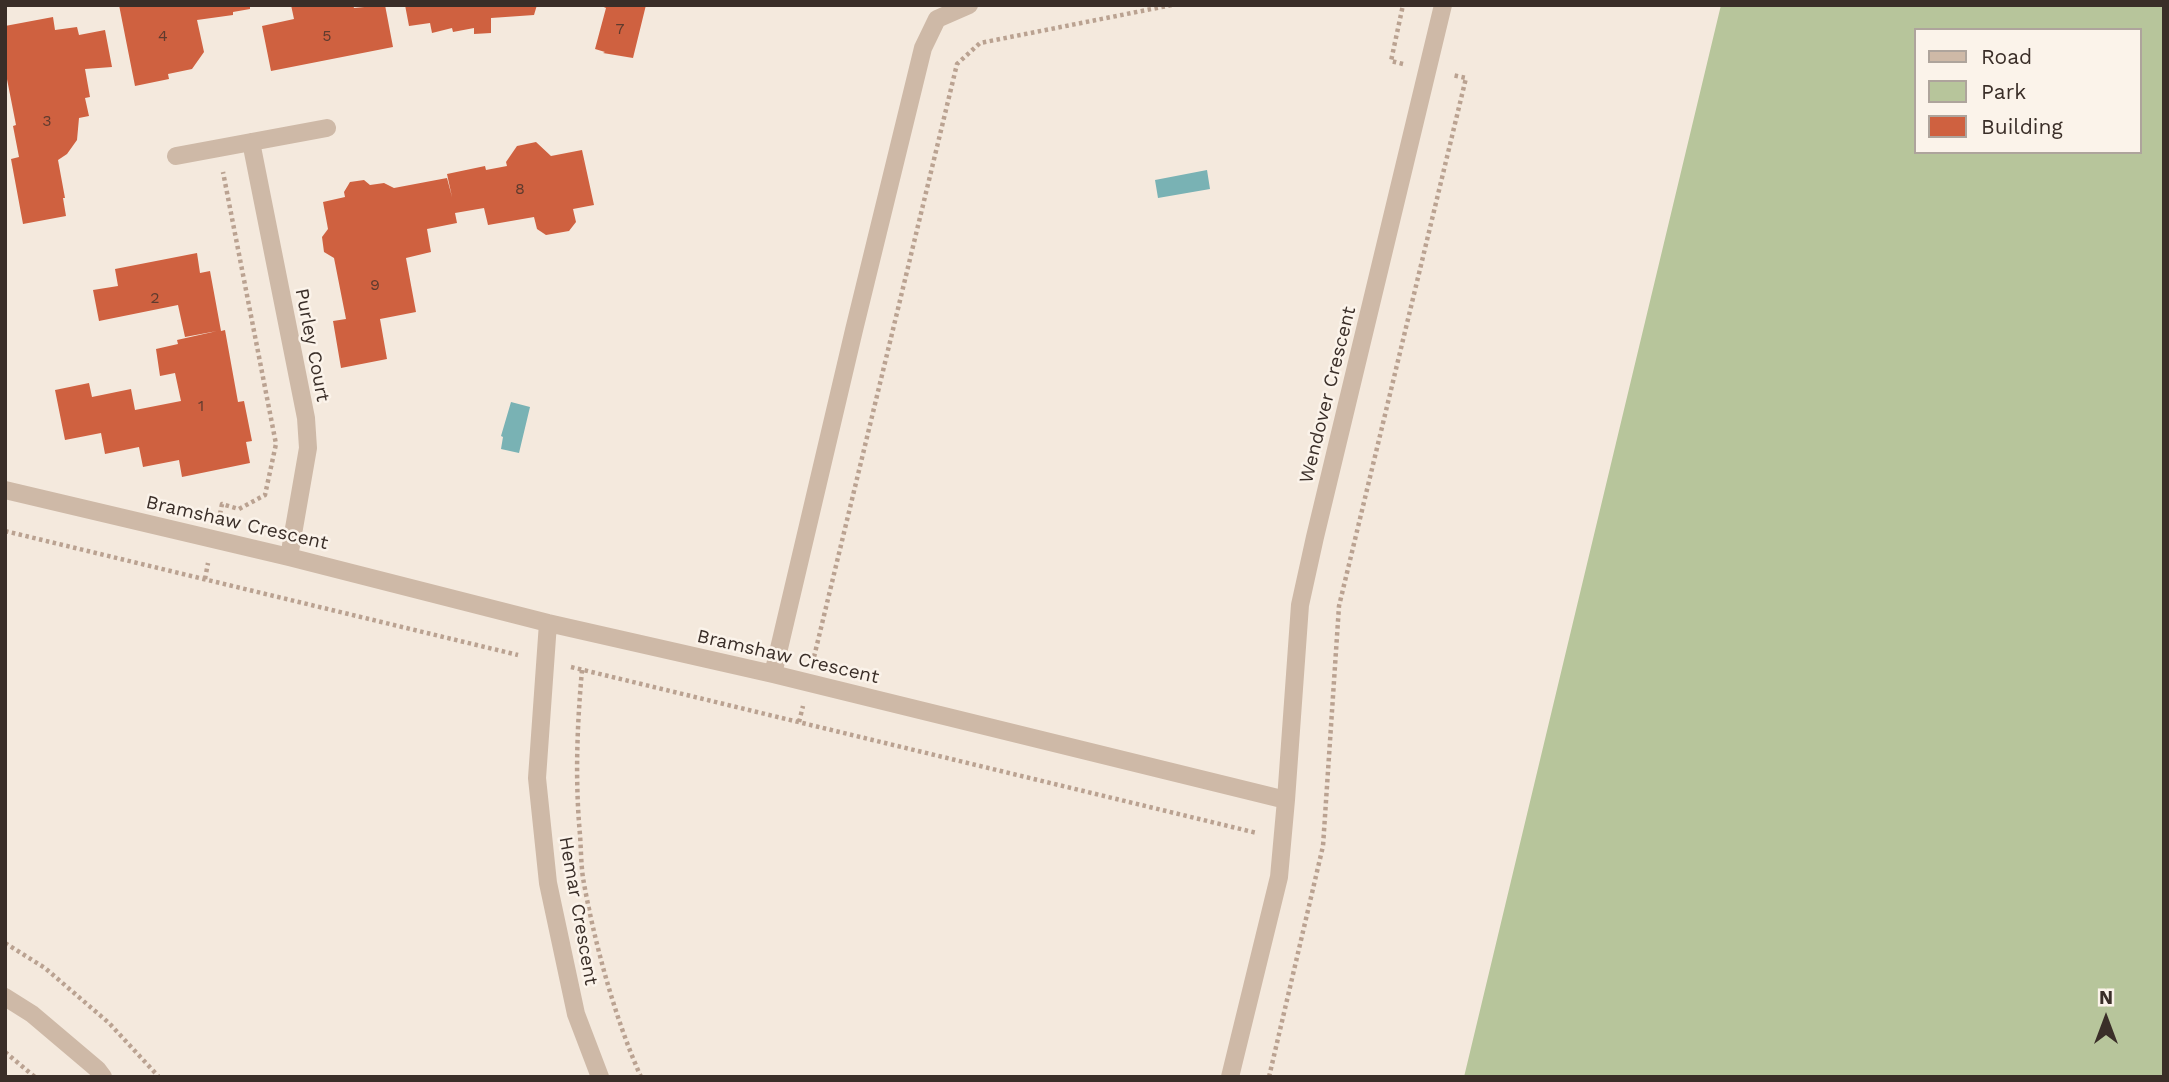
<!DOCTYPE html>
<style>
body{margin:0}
#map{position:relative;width:2169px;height:1082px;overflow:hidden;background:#f4e9dd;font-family:"Work Sans",sans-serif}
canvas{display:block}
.frame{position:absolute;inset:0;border:7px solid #3a2e28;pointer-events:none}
.legend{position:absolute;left:1914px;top:28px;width:228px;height:126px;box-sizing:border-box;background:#fbf3ea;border:2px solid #aea49c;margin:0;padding:9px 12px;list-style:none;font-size:21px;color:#3a2e28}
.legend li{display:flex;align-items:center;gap:14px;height:35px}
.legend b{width:35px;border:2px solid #aea49c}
.north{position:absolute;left:2071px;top:984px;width:70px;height:70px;-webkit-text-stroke:5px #fbf3ea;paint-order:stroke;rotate:0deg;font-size:19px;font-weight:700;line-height:28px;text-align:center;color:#3a2e28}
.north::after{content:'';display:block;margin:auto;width:24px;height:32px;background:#3a2e28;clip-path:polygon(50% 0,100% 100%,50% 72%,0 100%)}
</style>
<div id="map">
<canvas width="2169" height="1082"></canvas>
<div class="frame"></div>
<ul class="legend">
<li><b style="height:9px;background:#ceb9a7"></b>Road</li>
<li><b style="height:19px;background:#b7c59b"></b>Park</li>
<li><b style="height:19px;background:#cf6140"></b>Building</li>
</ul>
<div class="north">N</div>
</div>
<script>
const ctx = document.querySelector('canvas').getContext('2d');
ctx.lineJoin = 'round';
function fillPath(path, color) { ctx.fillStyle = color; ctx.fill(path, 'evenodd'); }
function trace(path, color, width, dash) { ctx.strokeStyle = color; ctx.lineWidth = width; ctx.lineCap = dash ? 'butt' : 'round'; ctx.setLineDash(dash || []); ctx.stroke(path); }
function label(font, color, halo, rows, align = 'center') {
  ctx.font = font + ' "Work Sans",sans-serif'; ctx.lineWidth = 5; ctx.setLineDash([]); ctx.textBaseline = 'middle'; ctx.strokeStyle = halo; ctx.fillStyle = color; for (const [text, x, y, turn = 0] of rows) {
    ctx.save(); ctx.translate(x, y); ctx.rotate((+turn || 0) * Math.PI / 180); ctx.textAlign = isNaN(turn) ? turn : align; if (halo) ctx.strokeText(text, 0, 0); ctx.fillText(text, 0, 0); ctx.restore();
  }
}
const green = new Path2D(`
 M 1721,5 L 2164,5 L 2164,1077 L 1464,1077 ZM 1915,30 L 2139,30 L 2139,152 L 1915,152 Z`);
const water = new Path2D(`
 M 1207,170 L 1210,189 L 1158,198 L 1155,180 Z
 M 511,402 L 530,407 L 519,453 L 501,449 L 503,437 L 501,436 Z`);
const building = new Path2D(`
 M 119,5 L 250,5 L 250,9 L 233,12 L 233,15 L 197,20 L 204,52 L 192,69 L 168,74 L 169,79 L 135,86 Z
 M 291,5 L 353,5 L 354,8 L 385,5 L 393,47 L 271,71 L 262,26 L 294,19 Z
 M 405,5 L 537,5 L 534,15 L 491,18 L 491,33 L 474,34 L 474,28 L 453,32 L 452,28 L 432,33 L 430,23 L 409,26 Z
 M 599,5 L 646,5 L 633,58 L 603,53 L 605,52 L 595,49 L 606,8 Z
 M 53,17 L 55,30 L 77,27 L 79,35 L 105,30 L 112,67 L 85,69 L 90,97 L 85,98 L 89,116 L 79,118 L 77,140 L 67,154 L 58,160 L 65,198 L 63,198 L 66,216 L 23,224 L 11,159 L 19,157 L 13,126 L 16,125 L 5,69 L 5,26 Z
 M 536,142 L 551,156 L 582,150 L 594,205 L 573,209 L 576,222 L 569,231 L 546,235 L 537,229 L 534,217 L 488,225 L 484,208 L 455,213 L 457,223 L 427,229 L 431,252 L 406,258 L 416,312 L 380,319 L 387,359 L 341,368 L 333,321 L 346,319 L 334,258 L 324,252 L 322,237 L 328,229 L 323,202 L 345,197 L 344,192 L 350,182 L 364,180 L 370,185 L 384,183 L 394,188 L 447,178 L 452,197 L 447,174 L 485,166 L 486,170 L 507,166 L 506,162 L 517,146 Z
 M 197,253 L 200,273 L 210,271 L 221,331 L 225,330 L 238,402 L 244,401 L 252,441 L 246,442 L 250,463 L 182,477 L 179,460 L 143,467 L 139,447 L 105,454 L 101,433 L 65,440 L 55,390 L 89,383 L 92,397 L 131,389 L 135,410 L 181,401 L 175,373 L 160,376 L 156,349 L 178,344 L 177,340 L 217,331 L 185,337 L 178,305 L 99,321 L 93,290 L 118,286 L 115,269 Z`);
const path = new Path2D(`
 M 1403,64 L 1391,61 L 1403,5
 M 220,514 L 222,504 L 239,509 L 265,495 L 276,444 L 223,172
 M 5,531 L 518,655
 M 205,579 L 208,563
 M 814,657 L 957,64 L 980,43 L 1172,5
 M 571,667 L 1257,833
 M 582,670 C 577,726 575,780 580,835 C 581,849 581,864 583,878 C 594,941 615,1019 641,1077
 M 799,722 L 803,706
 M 5,943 L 45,968 L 109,1023 L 159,1077
 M 5,1052 L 35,1077
 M 1269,1077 L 1323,846 L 1339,606 L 1466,78 L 1452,75`);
const minor = new Path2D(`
 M 251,142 L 306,418 L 308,448 L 289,557
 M 176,156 L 327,128
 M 5,490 L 289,557 L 548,623 L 773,674 L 1286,800 L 1279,877 L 1230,1077
 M 548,623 L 537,778 L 548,883 L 576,1014 L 600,1077
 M 773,674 L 854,330 L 923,48 L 937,19 L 969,5
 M 1286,800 L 1300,605 L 1315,537 L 1443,5`);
const tertiary = new Path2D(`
 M 5,997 L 32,1014 L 97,1069 L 103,1077`);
const numberNames = [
 ["7",620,29],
 ["4",163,36],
 ["5",327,36],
 ["3",47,121],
 ["8",520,189],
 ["9",375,285],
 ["2",155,298],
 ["1",201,406]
];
const streetNames = [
 ["Purley Court",312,345,79],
 ["Wendover Crescent",1328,395,-76],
 ["Bramshaw Crescent",237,523,13],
 ["Bramshaw Crescent",788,657,13],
 ["Hemar Crescent",578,911,80]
];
fillPath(green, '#b7c59b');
fillPath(water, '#79b2b4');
fillPath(building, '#cf6140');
trace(path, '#baa291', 4.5, [3.5, 3.5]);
trace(minor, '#ceb9a7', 18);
trace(tertiary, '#ceb9a7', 18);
label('16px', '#5f3b2e', null, numberNames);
label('19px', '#3a2e28', '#fbf3ea', streetNames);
</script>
